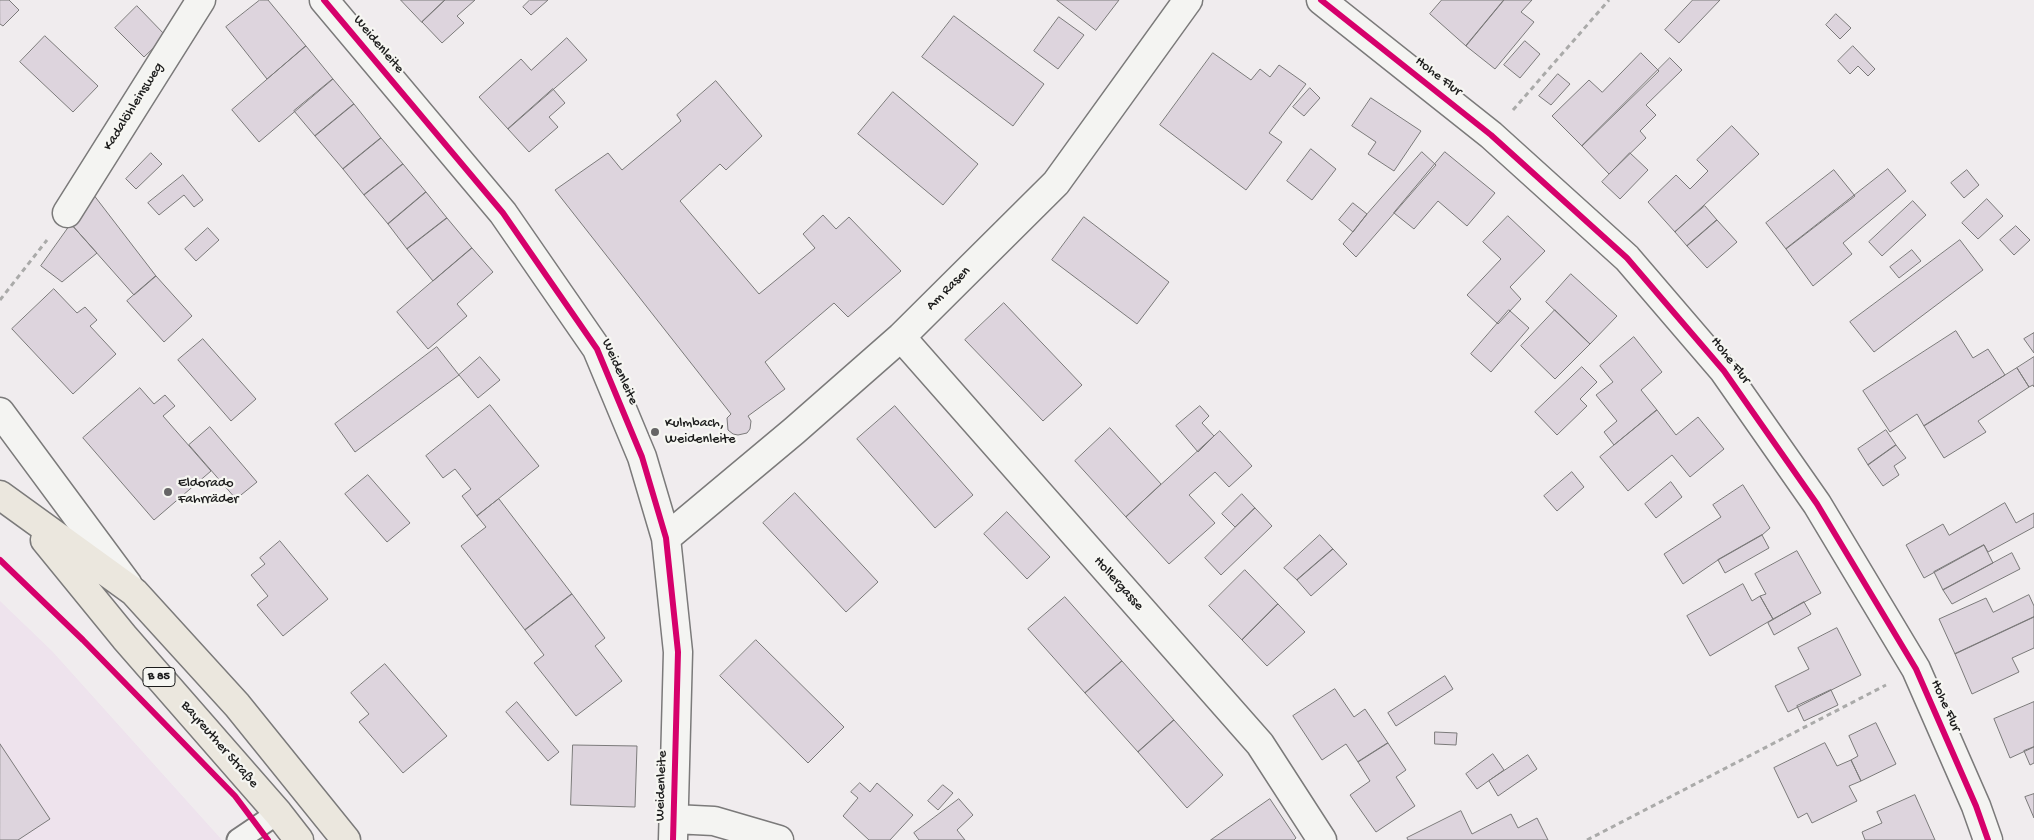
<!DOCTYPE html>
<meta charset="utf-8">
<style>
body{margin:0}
canvas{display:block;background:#f0ecee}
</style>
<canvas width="2034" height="840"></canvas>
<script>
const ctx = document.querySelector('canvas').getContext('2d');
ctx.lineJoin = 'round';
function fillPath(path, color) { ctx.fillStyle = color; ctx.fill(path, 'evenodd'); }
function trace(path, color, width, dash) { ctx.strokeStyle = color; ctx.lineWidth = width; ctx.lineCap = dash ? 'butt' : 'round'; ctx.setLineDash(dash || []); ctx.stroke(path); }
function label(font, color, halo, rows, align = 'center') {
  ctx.font = font + ' "Gochi Hand",sans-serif'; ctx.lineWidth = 4.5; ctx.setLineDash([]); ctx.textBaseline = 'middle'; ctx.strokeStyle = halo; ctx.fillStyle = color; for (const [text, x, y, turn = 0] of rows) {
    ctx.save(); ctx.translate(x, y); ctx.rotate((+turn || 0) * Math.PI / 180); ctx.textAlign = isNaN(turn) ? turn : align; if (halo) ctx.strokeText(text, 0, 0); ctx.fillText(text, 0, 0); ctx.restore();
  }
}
const built = new Path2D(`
 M 0,601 L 52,651 L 222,840 L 0,840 Z`);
const building = new Path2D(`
 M 0,0 L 9,0 L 19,10 L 3,26 L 0,24 Z
 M 260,0 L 268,0 L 306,46 L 267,79 L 226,27 Z
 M 401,0 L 445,0 L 422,22 Z
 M 445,0 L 475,0 L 457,16 L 464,23 L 442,43 L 422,22 Z
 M 530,0 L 548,0 L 531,15 L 523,7 Z
 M 1057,0 L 1119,0 L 1096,30 Z
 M 1442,0 L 1504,0 L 1466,46 L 1430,14 Z
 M 1504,0 L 1532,0 L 1521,12 L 1534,22 L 1495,69 L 1466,46 Z
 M 1693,0 L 1720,0 L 1679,43 L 1665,30 Z
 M 137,6 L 166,36 L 144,57 L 115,28 Z
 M 1836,14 L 1851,28 L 1840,39 L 1826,25 Z
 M 954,16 L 1044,84 L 1013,126 L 922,57 Z
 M 1059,17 L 1084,35 L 1058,69 L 1034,51 Z
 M 45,36 L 98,86 L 73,112 L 20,62 Z
 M 567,38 L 587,60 L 508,129 L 479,97 L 521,59 L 531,70 Z
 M 1525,41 L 1540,54 L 1520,78 L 1504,65 Z
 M 306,46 L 333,79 L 259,142 L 232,110 Z
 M 1853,46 L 1875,69 L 1868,76 L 1858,66 L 1850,74 L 1838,61 Z
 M 1213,53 L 1251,80 L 1260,69 L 1270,77 L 1279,65 L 1306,84 L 1269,133 L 1282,142 L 1246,190 L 1160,125 Z
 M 1641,53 L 1659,71 L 1582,146 L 1552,116 L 1589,80 L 1602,92 Z
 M 1670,58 L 1682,70 L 1646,105 L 1656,115 L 1640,131 L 1646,138 L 1609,174 L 1582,146 Z
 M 1558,74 L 1570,84 L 1551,105 L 1539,96 Z
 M 333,79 L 354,104 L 315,136 L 294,111 Z
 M 716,81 L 762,136 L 726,170 L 720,164 L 680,201 L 759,294 L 815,248 L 803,234 L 823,215 L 836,229 L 849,217 L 901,271 L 848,317 L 834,303 L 765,362 L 785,389 L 748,416 L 751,421 L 750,429 L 747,433 L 738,435 L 733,434 L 728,430 L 727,418 L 731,414 L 555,190 L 608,153 L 622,170 L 681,121 L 677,115 Z
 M 1310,88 L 1320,98 L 1304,116 L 1293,107 Z
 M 553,89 L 565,103 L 549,117 L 558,127 L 529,152 L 508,129 Z
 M 893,92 L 978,164 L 943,205 L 858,134 Z
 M 1371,98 L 1421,131 L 1394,171 L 1368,154 L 1376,142 L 1352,126 Z
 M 354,104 L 381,138 L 343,169 L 315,136 Z
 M 1732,126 L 1759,154 L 1675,232 L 1648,202 L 1676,175 L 1690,189 L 1708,171 L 1697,160 Z
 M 381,138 L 403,164 L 364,195 L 343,169 Z
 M 1311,149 L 1336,169 L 1312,200 L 1287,181 Z
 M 1422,152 L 1436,165 L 1356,257 L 1343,244 L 1367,214 Z
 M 1445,152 L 1495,193 L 1467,226 L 1438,201 L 1414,229 L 1394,213 Z
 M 151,153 L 162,164 L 136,189 L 126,179 Z
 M 1630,153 L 1648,170 L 1620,199 L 1602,182 Z
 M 403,164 L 426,192 L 388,224 L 364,195 Z
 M 1888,169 L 1906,191 L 1843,243 L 1852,254 L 1813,286 L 1786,249 Z
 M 1834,170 L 1855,196 L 1786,249 L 1766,223 Z
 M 1967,170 L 1979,185 L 1964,198 L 1951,183 Z
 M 183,175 L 203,200 L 194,207 L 184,195 L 159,215 L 148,203 Z
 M 426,192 L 447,218 L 407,249 L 388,224 Z
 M 93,194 L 156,276 L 134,295 L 71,224 Z
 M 1987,199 L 2003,216 L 1978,239 L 1962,223 Z
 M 1913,201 L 1926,215 L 1882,256 L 1869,242 Z
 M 1353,203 L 1367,214 L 1353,232 L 1339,220 Z
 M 1705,206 L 1717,220 L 1687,246 L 1675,232 Z
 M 1508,216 L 1545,251 L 1510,287 L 1521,299 L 1498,324 L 1467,295 L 1501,259 L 1483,242 Z
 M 1084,217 L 1169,282 L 1137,324 L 1052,260 Z
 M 447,218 L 472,248 L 433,281 L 407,249 Z
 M 1717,220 L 1737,242 L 1707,268 L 1687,246 Z
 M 71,224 L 97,253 L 62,282 L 41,266 Z
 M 2016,226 L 2030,240 L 2014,255 L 2000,240 Z
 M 208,228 L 219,240 L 196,261 L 185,249 Z
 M 1960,240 L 1983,270 L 1874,352 L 1850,322 Z
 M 472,248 L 493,272 L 457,304 L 467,316 L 428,349 L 397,312 Z
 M 1912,250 L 1921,261 L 1899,278 L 1890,267 Z
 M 1571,274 L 1617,316 L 1590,344 L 1546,302 Z
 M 156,276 L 192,316 L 164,342 L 127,301 Z
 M 54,289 L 77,313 L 85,307 L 97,320 L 90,326 L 116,354 L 73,394 L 12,329 Z
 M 1004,303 L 1082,385 L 1043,421 L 965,340 Z
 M 1509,310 L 1529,328 L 1491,372 L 1471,354 Z
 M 1555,310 L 1590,344 L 1555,379 L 1521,346 Z
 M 1956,331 L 1973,358 L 1988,349 L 2005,375 L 1924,426 L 1917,414 L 1890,432 L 1863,391 Z
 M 2034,333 L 2034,353 L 2024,339 Z
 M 1634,337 L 1662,372 L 1641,390 L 1657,410 L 1614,445 L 1604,432 L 1617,421 L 1596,395 L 1613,382 L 1600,366 Z
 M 203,339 L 256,399 L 231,421 L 178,360 Z
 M 437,347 L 459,375 L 355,452 L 335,424 Z
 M 480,357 L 500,380 L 478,398 L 459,375 Z
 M 2034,357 L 2034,387 L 2033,385 L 2029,387 L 2017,368 Z
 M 1582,367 L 1597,382 L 1580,399 L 1587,406 L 1557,435 L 1535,412 Z
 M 2017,368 L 2029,387 L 1978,421 L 1986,432 L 1944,458 L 1924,426 Z
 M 140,388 L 154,404 L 165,395 L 175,406 L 163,416 L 211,471 L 154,520 L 83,438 Z
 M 490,405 L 539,466 L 477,516 L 462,496 L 471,489 L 455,469 L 443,478 L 426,456 Z
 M 895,406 L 973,495 L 935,528 L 857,439 Z
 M 1200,406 L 1209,416 L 1202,423 L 1214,436 L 1198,452 L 1176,426 Z
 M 1657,410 L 1676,435 L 1698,417 L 1724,449 L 1690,477 L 1672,455 L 1628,491 L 1600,457 Z
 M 210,427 L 257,482 L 236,499 L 189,445 Z
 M 1110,428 L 1161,484 L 1126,517 L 1075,461 Z
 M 1886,430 L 1896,445 L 1868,465 L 1858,449 Z
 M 1220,431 L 1252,466 L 1229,487 L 1215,472 L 1189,495 L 1215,523 L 1169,564 L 1126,517 Z
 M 1896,445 L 1906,458 L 1894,466 L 1899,475 L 1883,486 L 1868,465 Z
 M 1572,472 L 1584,487 L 1557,511 L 1544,496 Z
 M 368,475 L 410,523 L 387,542 L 345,494 Z
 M 1671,482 L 1682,497 L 1656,518 L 1645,504 Z
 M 1743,485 L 1770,528 L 1762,535 L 1718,560 L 1683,584 L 1664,554 L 1721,517 L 1713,505 Z
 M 795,493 L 878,582 L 846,612 L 763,523 Z
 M 1242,494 L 1255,508 L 1235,527 L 1222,514 Z
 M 499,499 L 572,594 L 525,630 L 461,546 L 486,527 L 477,516 Z
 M 2005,503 L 2016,523 L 2034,513 L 2034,527 L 1988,552 L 1984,545 L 1924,578 L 1906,545 L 1943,524 L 1949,535 Z
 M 1255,508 L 1272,526 L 1221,575 L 1205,558 Z
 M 1007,512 L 1050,557 L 1027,579 L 984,534 Z
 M 1320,535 L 1333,549 L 1297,580 L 1284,568 Z
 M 1762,535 L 1769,548 L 1725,573 L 1718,560 Z
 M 280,541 L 328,599 L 283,636 L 257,605 L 268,596 L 251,575 L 265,564 L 260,558 Z
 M 1984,545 L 1993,563 L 1943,590 L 1934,572 Z
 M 1333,549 L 1347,564 L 1311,596 L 1297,580 Z
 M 1797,551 L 1821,593 L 1773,619 L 1760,596 L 1766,594 L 1755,574 Z
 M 2012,553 L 2020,569 L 1952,604 L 1943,590 Z
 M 1245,570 L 1278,604 L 1242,640 L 1209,606 Z
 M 1743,584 L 1752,601 L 1760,596 L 1773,619 L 1710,656 L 1687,616 Z
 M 572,594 L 605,638 L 595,646 L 622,681 L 576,716 L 534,663 L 544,655 L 525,630 Z
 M 2029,595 L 2034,606 L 2034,617 L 1955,654 L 1939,619 L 1986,598 L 1993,612 Z
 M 1065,597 L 1122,661 L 1085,693 L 1028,629 Z
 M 1804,602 L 1811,614 L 1774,635 L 1768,623 Z
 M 1278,604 L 1305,632 L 1267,666 L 1242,640 Z
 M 2034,617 L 2034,648 L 2012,658 L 2019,672 L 1972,694 L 1955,654 Z
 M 1837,628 L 1861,675 L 1788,712 L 1775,686 L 1809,669 L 1798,648 Z
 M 756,640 L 844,727 L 808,763 L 720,676 Z
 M 1122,661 L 1174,720 L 1138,752 L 1085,693 Z
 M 385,664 L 447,736 L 403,773 L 359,722 L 369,714 L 351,693 Z
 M 1445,676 L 1453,689 L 1396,726 L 1388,713 Z
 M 1335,689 L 1354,717 L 1365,709 L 1388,743 L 1358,762 L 1346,744 L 1322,760 L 1293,716 Z
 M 1831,690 L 1838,705 L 1804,721 L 1797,706 Z
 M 517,702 L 559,752 L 548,761 L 506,712 Z
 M 2034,702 L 2034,747 L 2010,758 L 1994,719 Z
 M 1174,720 L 1223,775 L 1187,808 L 1138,752 Z
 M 1876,723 L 1896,764 L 1861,781 L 1851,760 L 1858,756 L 1849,736 Z
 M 1435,732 L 1457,733 L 1456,745 L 1435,744 Z
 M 1388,743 L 1406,770 L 1396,777 L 1415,806 L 1376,832 L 1350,795 L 1370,781 L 1358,762 Z
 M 1825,743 L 1837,766 L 1851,760 L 1861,781 L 1849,786 L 1857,801 L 1812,823 L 1807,813 L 1798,818 L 1774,768 Z
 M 0,744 L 50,819 L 18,840 L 0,840 Z
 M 573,745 L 637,746 L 635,807 L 571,805 Z
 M 2034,747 L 2034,763 L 2030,765 L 2024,751 Z
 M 1493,754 L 1504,770 L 1477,789 L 1466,774 Z
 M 1528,755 L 1537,769 L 1498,796 L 1489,781 Z
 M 860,783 L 870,792 L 877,783 L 913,815 L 890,840 L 869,840 L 843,816 L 858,798 L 851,792 Z
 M 943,785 L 953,793 L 938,810 L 928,801 Z
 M 2034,794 L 2034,818 L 2025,797 Z
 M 1915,795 L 1935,840 L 1865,840 L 1862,832 L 1882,823 L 1877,812 Z
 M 959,799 L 973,815 L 957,830 L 965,840 L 919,840 L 914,833 Z
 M 1270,799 L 1296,838 L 1294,840 L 1211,840 Z
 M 1461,811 L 1472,834 L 1511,814 L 1518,828 L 1537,818 L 1548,840 L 1408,840 L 1407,838 Z`);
const path = new Path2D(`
 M 1513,110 L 1609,0
 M 0,300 L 47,240
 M 1587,840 L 1886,685`);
const service = new Path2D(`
 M 238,840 L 278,813`);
const minor = new Path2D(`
 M 324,0 L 503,213 L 597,349 L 642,457 L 666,538 L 678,652 L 673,840
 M 1321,0 L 1491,135 L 1627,258 L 1724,371 L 1817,504 L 1916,669 L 1976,806 L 1988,840
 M 67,213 L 201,0
 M 901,337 L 1260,744 L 1322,840
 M 0,412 L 128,585
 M 666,538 L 794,431 L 901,337 L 1056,183 L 1188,0
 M 674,819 L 714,821 L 779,840`);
const primary = new Path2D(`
 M 0,495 L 134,592 L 237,705 L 346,840
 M 45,540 L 125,638 L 278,813 L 299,840`);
const cycleway = new Path2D(`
 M 324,0 L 503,213 L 597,349 L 642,457 L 666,538 L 678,652 L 673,840
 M 1321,0 L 1491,135 L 1627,258 L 1724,371 L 1817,504 L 1916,669 L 1976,806 L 1988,840
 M 0,560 L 83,640 L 235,796 L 268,840`);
const markers = [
 [655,432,5,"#666566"],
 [168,492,5,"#666566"]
];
const shields = [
 [159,677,32]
];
const shieldNames = [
 ["B 85",159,677]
];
const streetNames = [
 ["Weidenleite",378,45,50],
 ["Hohe Flur",1438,77,38],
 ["Kadalöhleinsweg",134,107,-58],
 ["Am Rasen",949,289,-45],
 ["Hohe Flur",1730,361,52],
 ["Weidenleite",619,372,66],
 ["Hollergasse",1118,584,48],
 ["Hohe Flur",1945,706,66],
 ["Bayreuther Straße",219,745,49],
 ["Weidenleite",662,786,-88]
];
const poiNames = [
 ["Kulmbach,",665,424],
 ["Weidenleite",665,440],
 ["Eldorado",178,484],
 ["Fahrräder",178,500]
];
fillPath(built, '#eee3ed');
fillPath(building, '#ddd4dd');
trace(building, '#7b7a7a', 1);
trace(service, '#7b7a7a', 25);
trace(minor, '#7b7a7a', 31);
trace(primary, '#7b7a7a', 31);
trace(path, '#aaaaa9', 3, [5, 4]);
trace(service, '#f4f4f2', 21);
trace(minor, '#f4f4f2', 28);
trace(primary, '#ebe7de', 28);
trace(cycleway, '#d6006c', 6);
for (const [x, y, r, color] of markers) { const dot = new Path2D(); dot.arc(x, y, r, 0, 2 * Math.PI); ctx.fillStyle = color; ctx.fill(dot); trace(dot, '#f6f6f2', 2); }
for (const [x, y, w] of shields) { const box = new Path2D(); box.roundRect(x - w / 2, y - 9.5, w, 19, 4); ctx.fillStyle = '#f6f6f2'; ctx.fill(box); trace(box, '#1c1c1c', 1); }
label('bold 12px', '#1c1c1c', null, shieldNames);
label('14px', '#1c1c1c', '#f6f6f2', streetNames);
label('14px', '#1c1c1c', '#f6f6f2', poiNames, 'left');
</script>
